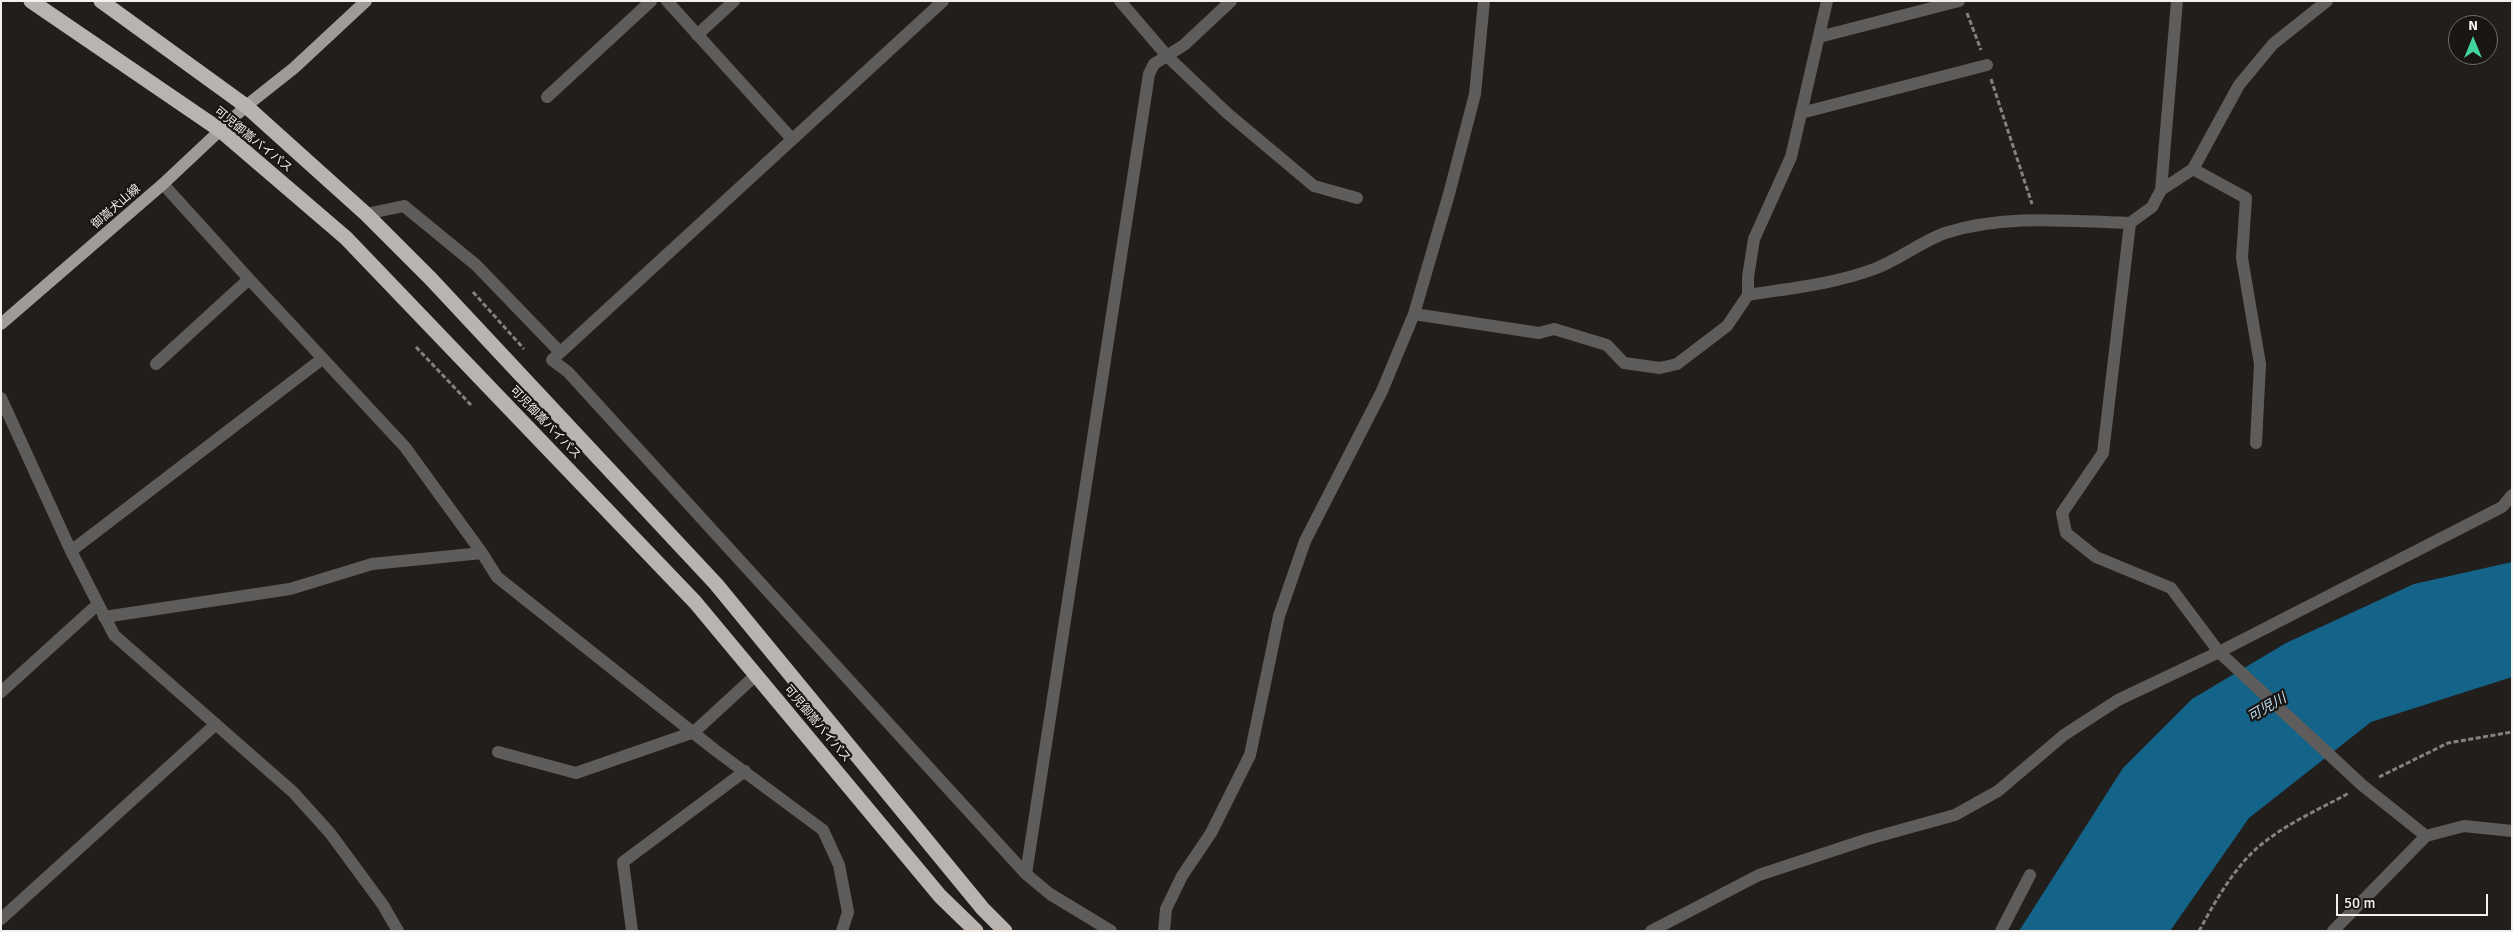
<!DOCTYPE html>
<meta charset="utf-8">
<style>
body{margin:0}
#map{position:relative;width:2513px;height:932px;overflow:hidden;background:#221e1b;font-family:Signika,sans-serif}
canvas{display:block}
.frame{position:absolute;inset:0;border:2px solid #f2efec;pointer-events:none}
.north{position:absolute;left:2448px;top:15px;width:50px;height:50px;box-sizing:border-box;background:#191512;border:1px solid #706c69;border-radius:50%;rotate:0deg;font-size:14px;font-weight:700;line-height:20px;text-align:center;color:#f2efec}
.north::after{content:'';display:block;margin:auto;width:18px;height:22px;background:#41d4a1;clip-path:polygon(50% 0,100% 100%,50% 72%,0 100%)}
.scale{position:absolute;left:2336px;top:894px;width:152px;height:22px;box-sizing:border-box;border:2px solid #f2efec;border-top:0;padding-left:6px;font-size:15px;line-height:18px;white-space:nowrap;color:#f2efec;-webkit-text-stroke:4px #191512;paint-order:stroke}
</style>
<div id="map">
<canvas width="2513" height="932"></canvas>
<div class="frame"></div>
<div class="north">N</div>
<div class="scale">50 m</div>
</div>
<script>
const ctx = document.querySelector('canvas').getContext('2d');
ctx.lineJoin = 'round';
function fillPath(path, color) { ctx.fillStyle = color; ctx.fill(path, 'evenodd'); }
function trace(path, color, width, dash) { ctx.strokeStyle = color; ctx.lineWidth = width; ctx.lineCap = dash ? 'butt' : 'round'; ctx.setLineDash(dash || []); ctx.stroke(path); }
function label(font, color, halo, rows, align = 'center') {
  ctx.font = font + ' Signika,"Noto Sans JP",sans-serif'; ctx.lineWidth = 4.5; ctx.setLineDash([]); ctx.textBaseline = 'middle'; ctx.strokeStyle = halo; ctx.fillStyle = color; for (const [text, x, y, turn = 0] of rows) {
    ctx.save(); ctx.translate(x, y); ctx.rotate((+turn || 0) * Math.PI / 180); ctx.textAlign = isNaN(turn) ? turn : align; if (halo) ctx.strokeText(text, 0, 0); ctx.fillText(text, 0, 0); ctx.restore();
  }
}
const water = new Path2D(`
 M 2512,562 L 2512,677 L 2371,722 L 2249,818 L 2170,931 L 2019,931 L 2123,768 L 2192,699 L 2286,643 L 2414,584 Z`);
const path = new Path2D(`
 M 1967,13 L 1981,50
 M 1991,79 L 2032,204
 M 473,292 L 524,349
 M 416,347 L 471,405
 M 2379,777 L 2448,743 L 2512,732
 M 2199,931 C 2215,902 2232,871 2256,849 C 2283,825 2318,810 2349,793`);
const minor = new Path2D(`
 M 667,1 L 792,139
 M 943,1 L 552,360 L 568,372 L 1026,874 L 1050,894 L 1111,931
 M 1120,1 L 1168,57 L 1227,113 L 1314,186 L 1357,198
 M 2177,1 L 2161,190 L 2152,207 L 2130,223 L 2103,453 L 2062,513 L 2066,533 L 2096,557 L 2171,588 L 2219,652 L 2362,785 L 2426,836
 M 697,35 L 734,1
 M 1819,37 L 1959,1
 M 547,97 L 651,1
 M 1801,113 L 1987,65
 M 2193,169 L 2246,198 L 2242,258 L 2260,364 L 2256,443
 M 163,184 L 249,279
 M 2161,190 L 2193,169 L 2239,85 L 2273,44 L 2327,1
 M 366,214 L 404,206 L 476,265 L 559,351
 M 1748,295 C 1791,288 1834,284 1874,269 C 1899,260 1920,242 1945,233 C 2004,214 2069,221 2130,223
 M 1414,314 L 1539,333 L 1554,329 L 1607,345 L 1624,363 L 1660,368 L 1677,364 L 1727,326 L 1748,295 L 1748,277 L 1754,239 L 1791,157 L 1827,1
 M 156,364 L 249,279 L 405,447 L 482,553 L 497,577 L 715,750 L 823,830 L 839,865 L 848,912 L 842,931
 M 1,398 L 71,551 L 114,635 L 293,792 L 330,833 L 383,905 L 398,931
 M 71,551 L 322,359
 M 104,617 L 290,589 L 372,564 L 482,553
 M 1,692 L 97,605
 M 498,752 L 576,773 L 694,732 L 756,675
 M 1026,874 L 1149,74 L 1154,64 L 1184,45 L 1231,1
 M 1,919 L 216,724
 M 632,931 L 623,862 L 745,771
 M 1164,931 L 1166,909 L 1182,876 L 1211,833 L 1250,755 L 1279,616 L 1305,541 L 1382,391 L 1414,314 L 1449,194 L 1475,94 L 1484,1
 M 1651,931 L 1759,875 L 1868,839 L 1955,815 L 1998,791 L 2064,735 L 2118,700 L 2219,652 L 2502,507 L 2512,495
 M 2001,931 L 2030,875
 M 2333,931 L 2426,836 L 2464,826 L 2512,831`);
const major = new Path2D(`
 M 1,324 L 163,184 L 246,106 L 294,68 L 366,1`);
const highway = new Path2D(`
 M 31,1 L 220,130 L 346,238 L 695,602 L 940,896 L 976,931
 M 101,1 L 246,106 L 366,214 L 431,279 L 716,584 L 983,909 L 1005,931`);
const streetNames = [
 ["可児御嵩バイパス",253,140,39],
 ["御嵩犬山線",116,207,-41],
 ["可児御嵩バイパス",545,423,46],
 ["可児御嵩バイパス",817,724,50]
];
const waterNames = [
 ["可児川",2267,708,-30]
];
fillPath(water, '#146388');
trace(path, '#84817e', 3, [5, 2.5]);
trace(minor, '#5f5d5b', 12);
trace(major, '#9f9b97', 12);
trace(highway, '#b9b4af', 15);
label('12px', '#f2efec', '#191512', streetNames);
label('italic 14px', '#bbdff5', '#191512', waterNames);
</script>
